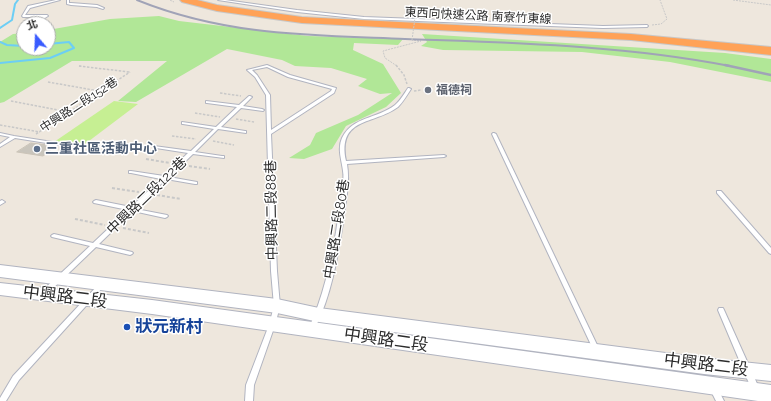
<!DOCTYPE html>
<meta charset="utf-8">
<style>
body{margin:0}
#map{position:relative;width:771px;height:401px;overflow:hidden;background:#eee7dd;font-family:Raleway,"Noto Sans TC",sans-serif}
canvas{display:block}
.north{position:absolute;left:16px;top:16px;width:40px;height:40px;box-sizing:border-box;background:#fff;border:1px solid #ababab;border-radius:50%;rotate:341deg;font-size:11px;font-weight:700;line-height:16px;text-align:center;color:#2c2c2c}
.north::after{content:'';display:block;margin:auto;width:14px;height:18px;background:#395bff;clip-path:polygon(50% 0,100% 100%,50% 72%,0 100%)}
</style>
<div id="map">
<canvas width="771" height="401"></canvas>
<div class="north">北</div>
</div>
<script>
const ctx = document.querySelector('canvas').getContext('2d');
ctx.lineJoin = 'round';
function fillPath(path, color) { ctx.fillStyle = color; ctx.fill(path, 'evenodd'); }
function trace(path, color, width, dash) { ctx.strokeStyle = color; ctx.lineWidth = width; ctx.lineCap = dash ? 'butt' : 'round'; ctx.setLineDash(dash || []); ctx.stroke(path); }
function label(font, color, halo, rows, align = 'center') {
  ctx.font = font + ' Raleway,"Noto Sans TC",sans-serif'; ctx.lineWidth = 3; ctx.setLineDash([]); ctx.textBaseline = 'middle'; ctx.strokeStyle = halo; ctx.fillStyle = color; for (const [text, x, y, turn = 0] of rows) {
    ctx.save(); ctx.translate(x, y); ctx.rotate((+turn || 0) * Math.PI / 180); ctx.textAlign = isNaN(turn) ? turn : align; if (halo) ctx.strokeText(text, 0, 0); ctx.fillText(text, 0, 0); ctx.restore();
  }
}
const green = new Path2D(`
 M 159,16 L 179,21 L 308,36 L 403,39 L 398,45 L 354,43 L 353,50 L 383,64 L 401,93 L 386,107 L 346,126 L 332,149 L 304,159 L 289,158 L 310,145 L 316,133 L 358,115 L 392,93 L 380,94 L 358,86 L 367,79 L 331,68 L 295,66 L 282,60 L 227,49 L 136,102 L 118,101 L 167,61 L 72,61 L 4,102 L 0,103 L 0,42 L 13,34 L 24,33 L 24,48 L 48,48 L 48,30 L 110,19 Z
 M 422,34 L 725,53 L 771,59 L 771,82 L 670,62 L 582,52 L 443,50 L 421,46 L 427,42 Z`);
const pitch = new Path2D(`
 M 114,101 L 138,104 L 81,147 L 54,142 Z`);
const stream = new Path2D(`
 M 0,28 L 12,20 L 15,4 L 18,0
 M 0,42 L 7,45 L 24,46
 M 0,63 L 50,58 L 74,48 L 69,42 L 48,44`);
const building = new Path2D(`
 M 31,143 L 56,146 L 43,156 L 17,152 Z`);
const pathFar2 = new Path2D(`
 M 170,0 L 174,2
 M 733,0 L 771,5
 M 652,25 L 661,24 L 667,19 L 660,0
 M 79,66 L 81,66
 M 397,66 L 385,58 L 383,51 L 421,41 L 412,40`);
const pathFar1 = new Path2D(`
 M 396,65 L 404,75 L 407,84
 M 79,66 L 129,72
 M 48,82 L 99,91
 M 414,91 L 421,90
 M 220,93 L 241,96
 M 11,101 L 68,112
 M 195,113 L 220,117
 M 236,119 L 254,122
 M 0,125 L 40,132
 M 36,134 L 130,72
 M 172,136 L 196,139
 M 213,141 L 234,145`);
const path = new Path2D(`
 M 146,159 L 170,163
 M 189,166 L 210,169
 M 112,188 L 139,192
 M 157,195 L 181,199
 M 75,219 L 105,225
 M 123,228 L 149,233`);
const lane = new Path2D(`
 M 56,0 L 60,0 L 30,8 L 25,15 L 47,15 L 48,16 L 37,23 L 35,22 L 43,17 L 23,17 L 22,16 L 28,6 Z
 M 67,0 L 69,0 L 69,3 L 71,3 L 97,5 L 104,8 L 103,9 L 97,7 L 71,5 L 67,4 Z
 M 218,0 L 225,0 L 297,10 L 364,17 L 603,26 L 647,25 L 648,26 L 647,27 L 603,28 L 364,19 L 297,12 Z
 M 267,65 L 290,75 L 336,88 L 334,93 L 271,134 L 277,271 L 280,306 L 275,325 L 254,385 L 253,401 L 245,401 L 246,385 L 269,325 L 274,306 L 271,271 L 266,95 L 255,77 L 247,70 ZM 267,67 L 288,77 L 332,89 L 331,91 L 271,130 L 270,95 L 257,75 L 252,70 Z
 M 408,88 L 409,88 L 411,89 C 407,95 403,102 398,107 C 374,125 337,117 346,161 L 444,155 L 446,156 L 444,157 L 347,164 C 350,182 346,199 344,216 C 338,255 332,295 314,330 L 312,331 L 310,330 L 309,328 C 323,297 330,265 336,232 C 338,217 341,202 343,186 C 343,181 344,176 343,171 C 342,161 337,149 342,138 C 353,116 377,119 395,105 C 400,101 404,94 408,88 Z
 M 249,96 L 250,96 L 252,97 L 243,106 L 262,109 L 264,110 L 263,111 L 241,108 L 221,127 L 245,131 L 246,131 L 246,133 L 218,129 L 195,152 L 222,156 L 224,156 L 224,158 L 193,154 L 169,177 L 197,182 L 197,184 L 195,184 L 166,179 L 136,209 L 167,215 L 168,216 L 167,217 L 165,218 L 133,211 L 99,244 L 132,252 L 133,253 L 132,254 L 130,255 L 96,247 L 47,294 L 43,294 L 42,292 L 43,290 L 90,246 L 52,237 L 51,236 L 52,235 L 54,234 L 93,243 L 128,210 L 94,203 L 93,202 L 94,201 L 96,200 L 131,207 L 161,179 L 131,173 L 129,173 L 129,171 L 131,171 L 164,176 L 188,153 L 156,148 L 154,147 L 154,146 L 191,151 L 214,129 L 183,124 L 182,124 L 182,122 L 216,127 L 237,107 L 207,103 L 206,103 L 206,101 L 239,105 Z
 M 0,133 L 14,136 L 72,145 L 74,146 L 72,147 L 15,138 L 0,147 L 0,144 L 10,137 L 0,135 Z
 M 493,133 L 494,133 L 496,134 L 599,349 L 598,351 L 596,352 L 594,351 L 593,349 L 492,134 Z
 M 717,191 L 721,191 L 771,248 L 771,254 L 769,253 L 717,193 Z
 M 2,200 L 5,202 L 0,205 L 0,201 Z
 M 99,284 L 103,284 L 104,286 L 19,380 L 6,401 L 0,401 L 0,398 L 13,376 Z
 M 719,308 L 723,308 L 724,310 L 759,388 L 758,390 L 755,391 L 752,390 L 751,388 L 718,310 Z
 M 715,388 L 718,389 L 724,401 L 716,401 L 711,391 L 712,389 Z`);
const secondary = new Path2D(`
 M 0,265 L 277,299 L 319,308 L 704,358 L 771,365 L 771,381 L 704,374 L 319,322 L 277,313 L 0,277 Z
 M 0,283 L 152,300 L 771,385 L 771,401 L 758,401 L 152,314 L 0,295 Z`);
const highway = new Path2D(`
 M 180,0 L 197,0 L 217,5 L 302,17 L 631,34 L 771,47 L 771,55 L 631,40 L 302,23 L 217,11 L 182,2 Z`);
const railFar1 = new Path2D(`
 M 137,0 C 226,36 310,35 405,39 C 514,43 622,45 730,66`);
const rail = new Path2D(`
 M 725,65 L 771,75`);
const pathBridge = new Path2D(`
 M 412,40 L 415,18`);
const markers = [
 [428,90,4,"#6b7280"],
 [37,149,4,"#5c6f8a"],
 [127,327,4,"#1a4fb4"]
];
const farStreetnames = [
 ["東西向快速公路 南寮竹東線",478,16,3],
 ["中興路二段152巷",79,105,-33]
];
const farWorshipnames = [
 ["福德祠",436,90]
];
const serviceNames = [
 ["三重社區活動中心",45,149]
];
const streetNames = [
 ["中興路二段122巷",147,196,-44],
 ["中興路二段88巷",272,210,-91],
 ["中興路二段80巷",337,229,-81]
];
const nearStreetnames = [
 ["中興路二段",65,297,7],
 ["中興路二段",386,340,8],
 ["中興路二段",706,365,7]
];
const nearTransitnames = [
 ["狀元新村",135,327]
];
fillPath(green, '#b1e797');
fillPath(pitch, '#c6ef93');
trace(stream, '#6ccef5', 2);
fillPath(building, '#c9c5bc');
trace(building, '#cac3b7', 1);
trace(lane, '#b1b4c0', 2);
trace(secondary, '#b1b4c0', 2);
trace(highway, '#c8c8c8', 2);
trace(pathFar2, '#c8c8c8', 1, [2, 1]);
trace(pathFar1, '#c8c8c8', 1.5, [2.5, 1.5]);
trace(path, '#c8c8c8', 2, [3, 2]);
fillPath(lane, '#fff');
fillPath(secondary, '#fff');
fillPath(highway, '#ffa257');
trace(railFar1, '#a0a3b7', 2);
trace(rail, '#a0a3b7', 2.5);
trace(pathBridge, '#c8c8c8', 1, [2, 1]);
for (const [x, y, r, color] of markers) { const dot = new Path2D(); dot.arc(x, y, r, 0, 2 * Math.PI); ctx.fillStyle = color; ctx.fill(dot); trace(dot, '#fff', 1.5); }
label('12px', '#2c2c2c', '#fff', farStreetnames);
label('bold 12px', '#5b616d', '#fff', farWorshipnames, 'left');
label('bold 14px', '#4e5e75', '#fff', serviceNames, 'left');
label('14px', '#2c2c2c', '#fff', streetNames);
label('17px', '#2c2c2c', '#fff', nearStreetnames);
label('bold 17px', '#164399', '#fff', nearTransitnames, 'left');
</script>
